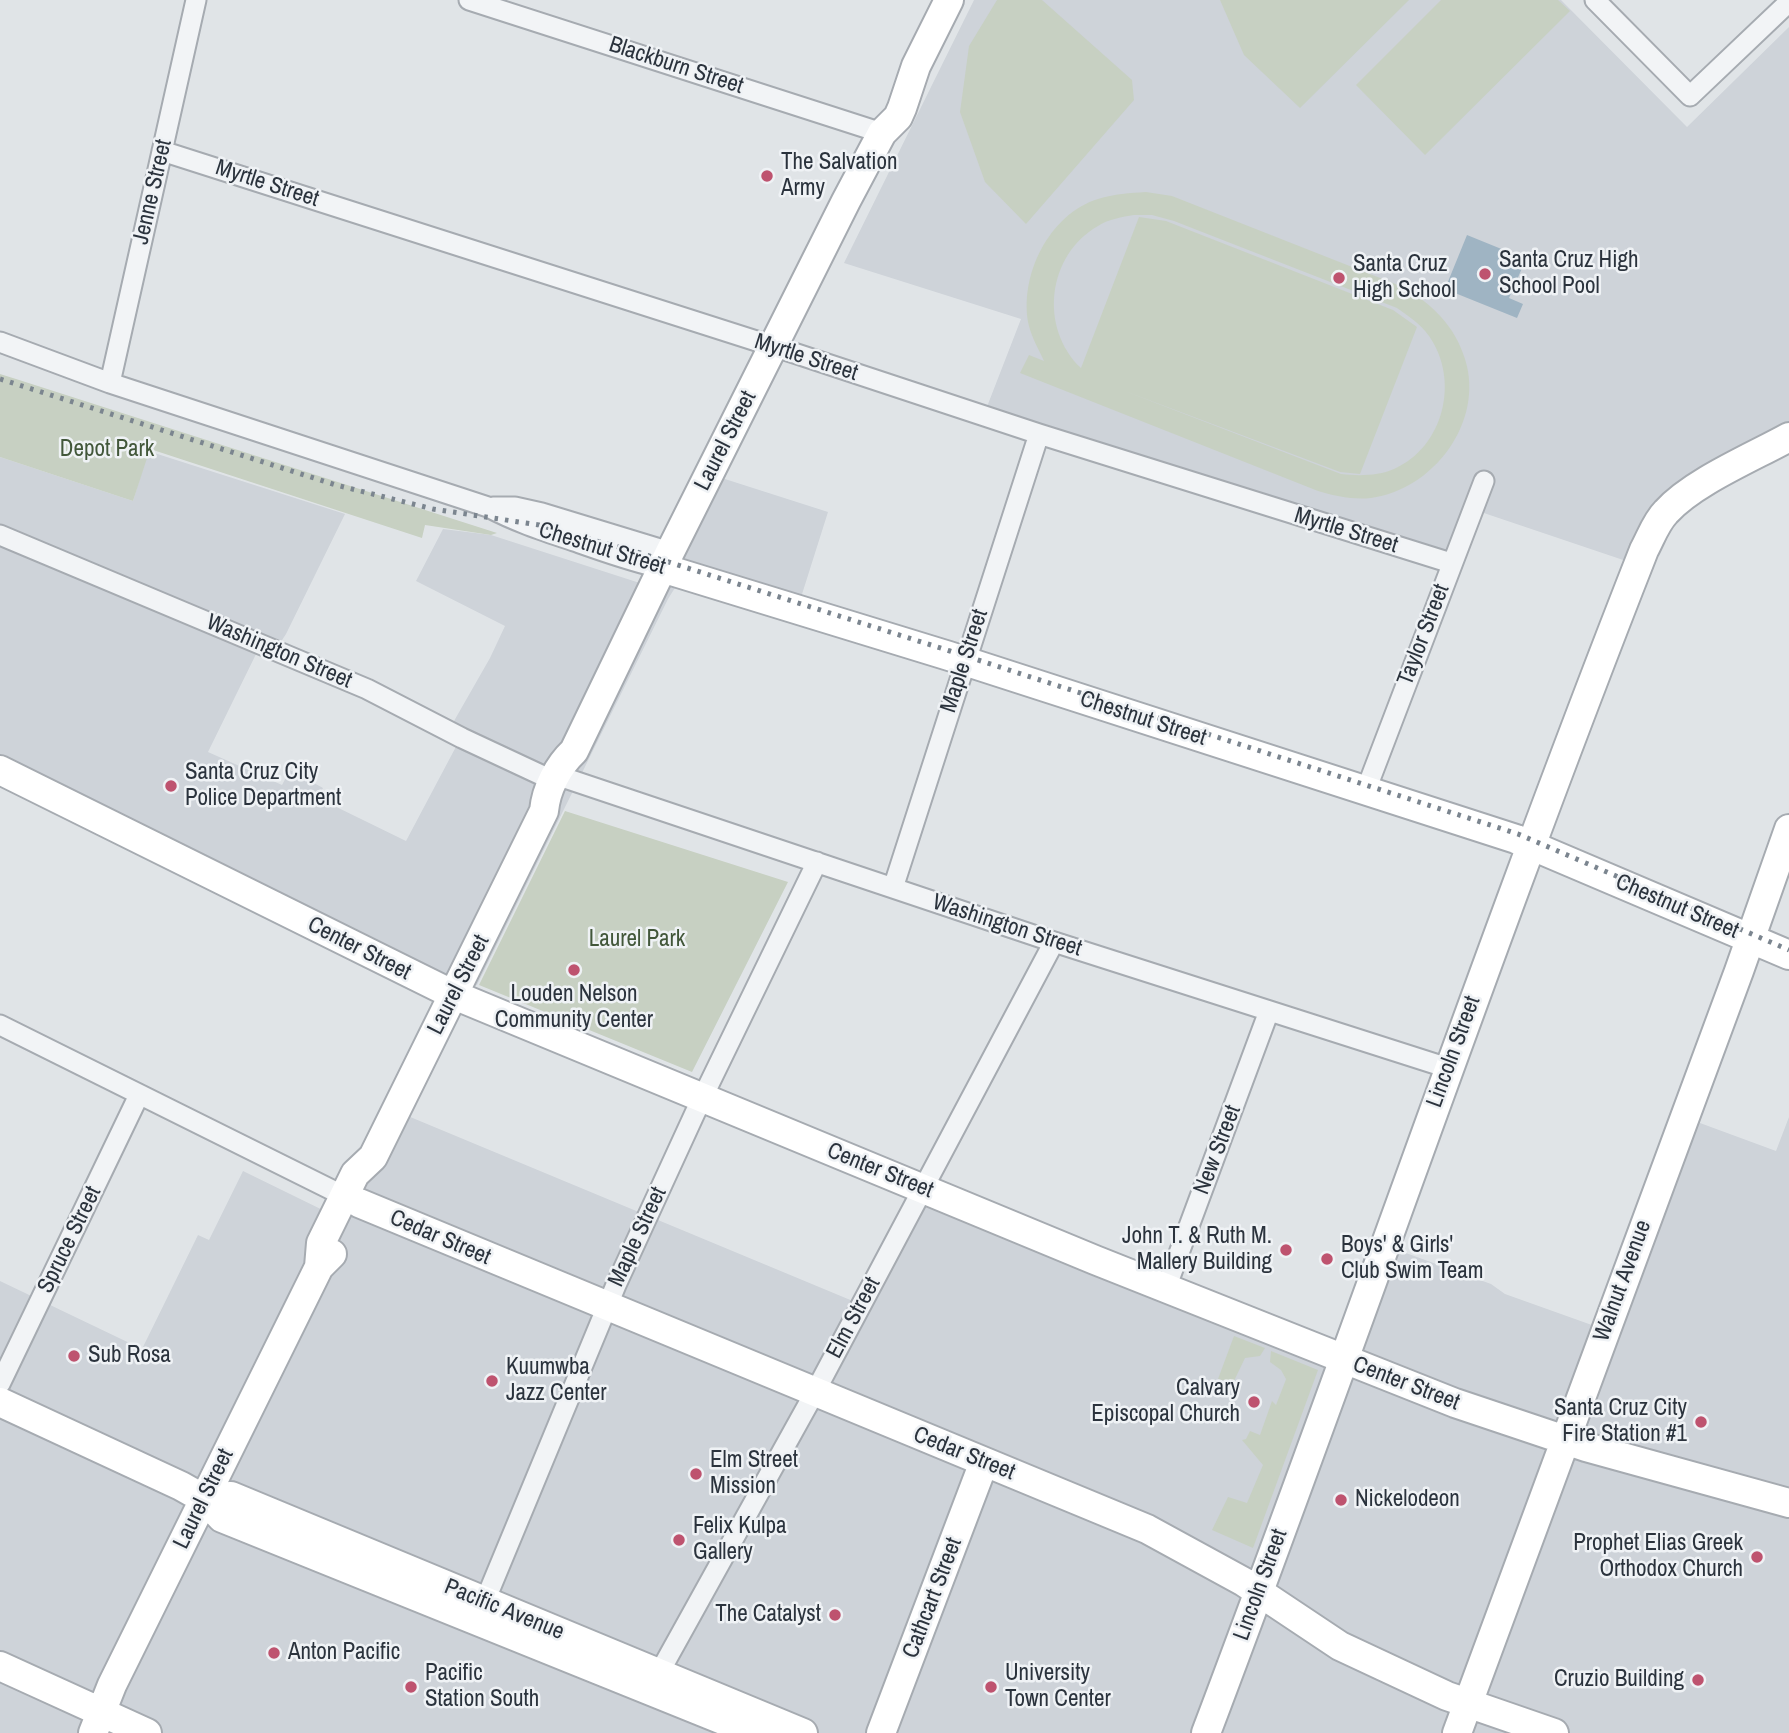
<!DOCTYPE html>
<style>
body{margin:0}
canvas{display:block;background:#e0e4e7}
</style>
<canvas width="1789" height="1733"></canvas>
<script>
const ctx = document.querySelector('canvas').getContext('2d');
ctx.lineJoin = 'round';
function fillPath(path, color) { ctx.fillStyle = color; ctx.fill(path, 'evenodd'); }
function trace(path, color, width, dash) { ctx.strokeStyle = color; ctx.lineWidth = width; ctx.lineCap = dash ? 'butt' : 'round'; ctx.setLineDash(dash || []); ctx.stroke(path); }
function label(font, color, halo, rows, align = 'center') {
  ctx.font = font + ' "Archivo Narrow",sans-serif'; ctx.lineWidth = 5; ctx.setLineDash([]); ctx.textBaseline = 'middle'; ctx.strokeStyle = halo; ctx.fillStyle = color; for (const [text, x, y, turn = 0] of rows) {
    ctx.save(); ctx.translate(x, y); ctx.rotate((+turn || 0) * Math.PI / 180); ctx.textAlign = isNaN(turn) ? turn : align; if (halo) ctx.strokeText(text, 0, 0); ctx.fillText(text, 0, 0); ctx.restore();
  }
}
const built = new Path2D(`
 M 974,0 L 1561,0 L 1687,127 L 1789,27 L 1789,434 L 1658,512 L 1638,565 L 1472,509 L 1451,563 L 983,417 L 1021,319 L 844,263 Z
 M 148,451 L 345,514 L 286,634 L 273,654 L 259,648 L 208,752 L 282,785 L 290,770 L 323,788 L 318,798 L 406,841 L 459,741 L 446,735 L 490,658 L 505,626 L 416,581 L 443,529 L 491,535 L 646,585 L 703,472 L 828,512 L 797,610 L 683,575 L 668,599 L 477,985 L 448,995 L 0,770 L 0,457 L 133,501 Z
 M 391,1109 L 860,1304 L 924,1191 L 1342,1360 L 1384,1245 L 1491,1284 L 1505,1294 L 1603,1329 L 1681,1116 L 1776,1151 L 1789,1117 L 1789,1733 L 0,1733 L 0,1281 L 142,1349 L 198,1235 L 209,1240 L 243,1171 L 337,1217 Z`);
const green = new Path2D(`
 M 997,0 L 1042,0 L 1132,80 L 1134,100 L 1026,224 L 985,182 L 960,112 L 969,46 Z
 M 1220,0 L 1409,0 L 1300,108 L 1244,55 Z
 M 1441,0 L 1558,0 L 1570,11 L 1425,155 L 1356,85 Z
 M 1146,192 L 1172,196 L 1403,287 C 1432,304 1455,326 1465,359 C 1485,422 1433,490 1371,498 C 1353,500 1335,496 1318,491 L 1020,373 L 1029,355 L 1044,361 C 1039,350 1032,338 1029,326 C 1018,277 1049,214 1098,199 C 1114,194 1130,193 1146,192 ZM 1134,215 L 1152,215 L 1174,221 L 1397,308 C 1408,316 1421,324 1429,336 C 1460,380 1444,447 1394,469 C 1378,476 1358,476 1341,474 L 1122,390 L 1340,472 L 1360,474 L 1417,327 L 1393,310 L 1166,221 L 1139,217 L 1081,368 C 1039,328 1047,255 1098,226 C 1109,219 1122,217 1134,215 Z
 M 0,374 L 16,379 L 497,533 L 491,535 L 425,525 L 422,538 L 150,449 L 133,501 L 0,457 Z
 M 565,811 L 788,882 L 692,1072 L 479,985 Z
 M 1234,1336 L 1265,1348 L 1260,1356 L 1245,1358 L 1233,1383 L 1218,1379 Z
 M 1271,1351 L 1318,1370 L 1253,1548 L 1212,1530 L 1228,1497 L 1247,1503 L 1263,1465 L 1242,1440 L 1246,1439 L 1250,1431 L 1260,1435 L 1272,1401 L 1276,1405 L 1285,1382 L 1286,1379 L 1281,1370 L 1270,1362 Z`);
const water = new Path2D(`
 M 1467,235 L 1526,259 L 1509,298 L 1523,304 L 1517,318 L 1445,289 Z`);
const street = new Path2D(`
 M 469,0 L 882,133
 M 1595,0 L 1690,96 L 1789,2
 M 162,151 L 794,353 L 1039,434 L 1451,563
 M 0,342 L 110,383 L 488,507 C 516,522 544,531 574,541 C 603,551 632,562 662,568
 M 110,383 L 196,0
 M 493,507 L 515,507 L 542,513 L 670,552
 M 0,535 L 367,689 L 462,738 L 554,781
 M 568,779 L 1054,942 L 1448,1068
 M 1366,790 L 1484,481
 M 893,888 L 1039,434
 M 0,1025 L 344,1196
 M 1166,1288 L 1269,1011
 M 0,1384 L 139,1095
 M 480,1613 L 616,1285 L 695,1113 L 817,862
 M 653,1684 L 815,1392 L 1054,942`);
const secondary = new Path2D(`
 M 662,568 L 949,656 L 1516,839 L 1789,955
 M 0,770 L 454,995 L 1095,1260 L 1455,1403 L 1586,1447 L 1789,1503
 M 359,1203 L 1147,1529 L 1244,1582 L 1340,1646 L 1447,1696 L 1554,1733
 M 319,1267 L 321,1243 L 355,1174 L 373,1157 L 544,811 C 546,789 558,766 574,751 L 670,552 L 846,201 L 882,133 L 898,117 L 902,108 L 916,66 L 949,0
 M 0,1402 L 181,1486 L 204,1499 L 222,1518 L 755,1733
 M 204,1499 L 231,1496 L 803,1733
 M 0,1666 L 147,1733
 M 93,1733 L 112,1685 L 319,1267 L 332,1254
 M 881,1733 L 984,1462
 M 1206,1733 C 1355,1340 1490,941 1644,550 C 1651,537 1656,522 1666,512 C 1693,482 1753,457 1789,437
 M 1457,1733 L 1739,971 L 1789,829`);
const rail = new Path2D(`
 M 0,379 L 336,485 L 433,509 L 539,525 L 640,553 L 950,651 L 1518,834 L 1789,950`);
const markers = [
 [767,176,7,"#be536f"],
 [1485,274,7,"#be536f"],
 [1339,278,7,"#be536f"],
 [171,786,7,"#be536f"],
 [574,970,7,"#be536f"],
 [1286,1250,7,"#be536f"],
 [1327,1259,7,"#be536f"],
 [74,1356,7,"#be536f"],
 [492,1381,7,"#be536f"],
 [1254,1402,7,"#be536f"],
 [1701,1422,7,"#be536f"],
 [696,1474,7,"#be536f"],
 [1341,1500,7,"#be536f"],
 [679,1540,7,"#be536f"],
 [1757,1557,7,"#be536f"],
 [835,1615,7,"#be536f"],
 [274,1653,7,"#be536f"],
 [1698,1680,7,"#be536f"],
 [411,1687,7,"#be536f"],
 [991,1687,7,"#be536f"]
];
const streetNames = [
 ["Blackburn Street",676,66,18],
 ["Myrtle Street",267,184,18],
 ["Jenne Street",153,192,-77],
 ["Myrtle Street",806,358,18],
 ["Laurel Street",726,441,-63],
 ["Myrtle Street",1346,531,17],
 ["Chestnut Street",602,549,17],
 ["Taylor Street",1424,635,-69],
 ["Washington Street",279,652,23],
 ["Maple Street",965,661,-72],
 ["Chestnut Street",1143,719,18],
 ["Chestnut Street",1677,907,23],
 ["Washington Street",1007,926,18],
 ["Center Street",359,949,27],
 ["Laurel Street",459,985,-63],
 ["Lincoln Street",1454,1052,-70],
 ["New Street",1218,1150,-69],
 ["Center Street",880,1171,22],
 ["Maple Street",638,1237,-65],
 ["Cedar Street",440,1238,23],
 ["Spruce Street",70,1240,-64],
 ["Walnut Avenue",1623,1281,-70],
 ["Elm Street",854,1318,-62],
 ["Center Street",1406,1384,21],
 ["Cedar Street",964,1454,22],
 ["Laurel Street",204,1499,-64],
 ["Lincoln Street",1261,1585,-70],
 ["Cathcart Street",933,1598,-69],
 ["Pacific Avenue",504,1610,22]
];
const poiNames = [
 ["The Salvation",781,163],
 ["Army",781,189],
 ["Santa Cruz High",1499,261],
 ["School Pool",1499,287],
 ["Santa Cruz",1353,265],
 ["High School",1353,291],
 ["Santa Cruz City",185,773],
 ["Police Department",185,799],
 ["Louden Nelson",574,995,"center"],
 ["Community Center",574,1021,"center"],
 ["John T. & Ruth M.",1272,1237,"right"],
 ["Mallery Building",1272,1263,"right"],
 ["Boys' & Girls'",1341,1246],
 ["Club Swim Team",1341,1272],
 ["Sub Rosa",88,1356],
 ["Kuumwba",506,1368],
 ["Jazz Center",506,1394],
 ["Calvary",1240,1389,"right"],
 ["Episcopal Church",1240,1415,"right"],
 ["Santa Cruz City",1687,1409,"right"],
 ["Fire Station #1",1687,1435,"right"],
 ["Elm Street",710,1461],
 ["Mission",710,1487],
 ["Nickelodeon",1355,1500],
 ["Felix Kulpa",693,1527],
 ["Gallery",693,1553],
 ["Prophet Elias Greek",1743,1544,"right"],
 ["Orthodox Church",1743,1570,"right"],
 ["The Catalyst",821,1615,"right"],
 ["Anton Pacific",288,1653],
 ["Pacific",425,1674],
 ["Station South",425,1700],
 ["University",1005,1674],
 ["Town Center",1005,1700],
 ["Cruzio Building",1684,1680,"right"]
];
const parkNames = [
 ["Depot Park",107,450],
 ["Laurel Park",637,940]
];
fillPath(built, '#ced3d9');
fillPath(green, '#c7d0c2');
fillPath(water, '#9fb4c3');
trace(street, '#a6abb1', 23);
trace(secondary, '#a6abb1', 32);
trace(street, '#f2f4f6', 19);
trace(secondary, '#fff', 28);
trace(rail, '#7b858f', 5, [3.5, 7]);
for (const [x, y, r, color] of markers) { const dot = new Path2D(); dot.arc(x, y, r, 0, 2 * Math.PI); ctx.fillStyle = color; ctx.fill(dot); trace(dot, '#eff2f5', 2.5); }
label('23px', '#2b333d', '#eff2f5', streetNames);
label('23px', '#2b333d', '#eff2f5', poiNames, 'left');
label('23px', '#42573a', '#eff2f5', parkNames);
</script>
